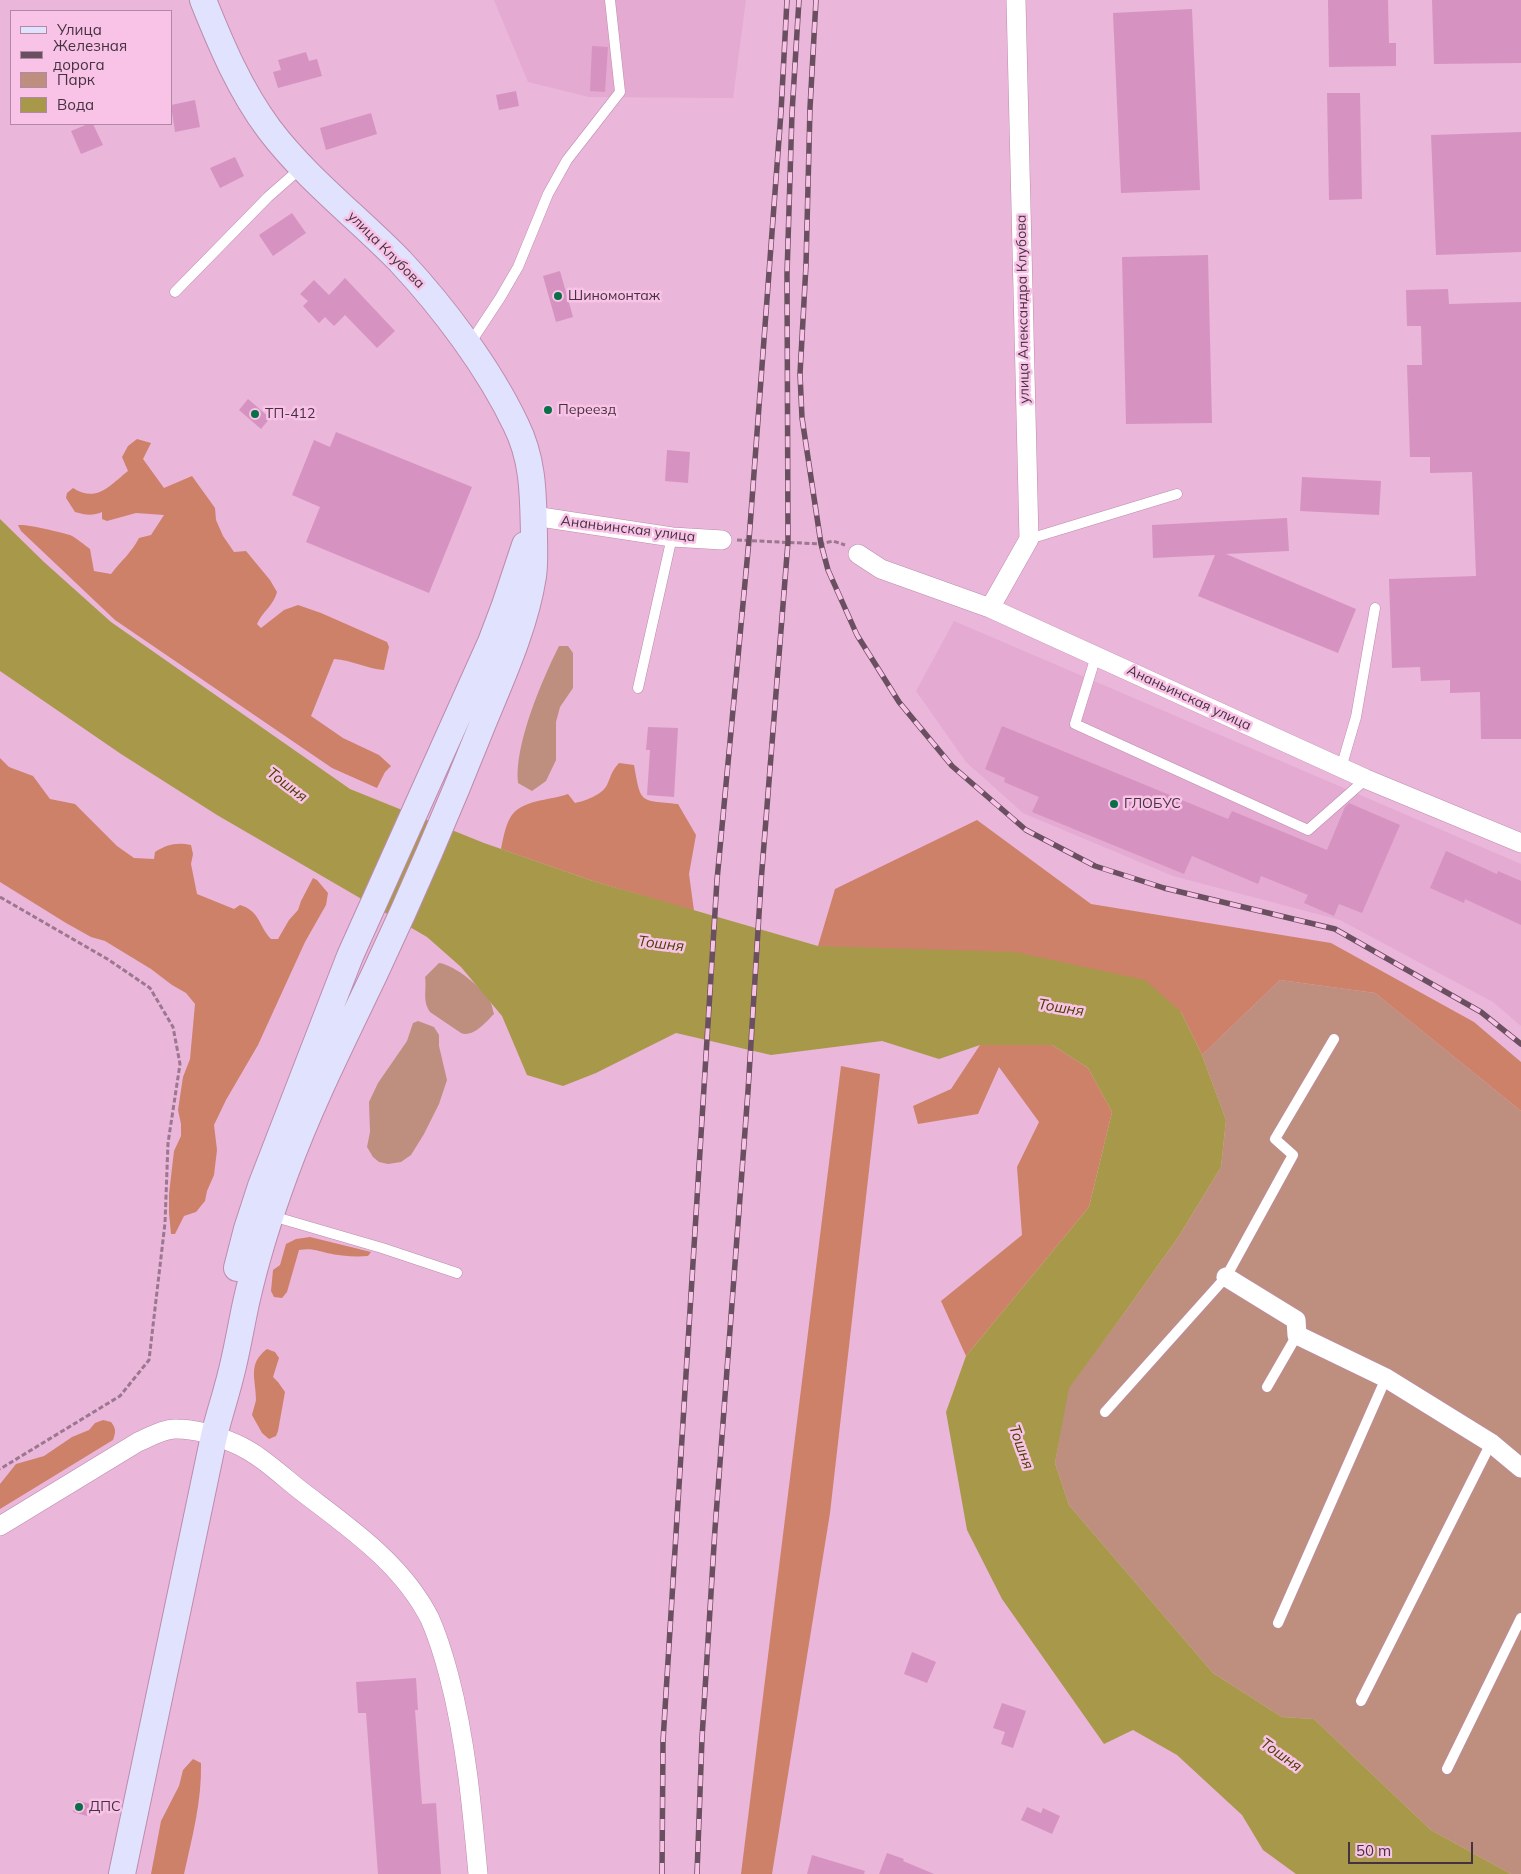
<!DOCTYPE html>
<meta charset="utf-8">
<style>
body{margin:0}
#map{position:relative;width:1521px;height:1874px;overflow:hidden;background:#eab6d9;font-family:Mulish,sans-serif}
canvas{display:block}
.legend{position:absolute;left:10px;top:10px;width:162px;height:115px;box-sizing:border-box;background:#f8c3e6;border:1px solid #b089a3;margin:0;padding:6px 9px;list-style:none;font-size:15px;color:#45313f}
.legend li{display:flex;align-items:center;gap:10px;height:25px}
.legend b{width:25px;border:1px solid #b089a3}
.scale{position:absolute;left:1348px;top:1842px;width:125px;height:22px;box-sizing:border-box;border:2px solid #45313f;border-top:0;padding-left:6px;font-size:15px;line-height:18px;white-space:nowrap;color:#45313f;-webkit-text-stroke:4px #f8c3e6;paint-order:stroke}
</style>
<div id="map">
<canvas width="1521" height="1874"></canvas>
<ul class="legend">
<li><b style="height:6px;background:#e1e3fe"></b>Улица</li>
<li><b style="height:6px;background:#6a4f61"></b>Железная дорога</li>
<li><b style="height:14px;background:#be8e7f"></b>Парк</li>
<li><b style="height:14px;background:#a8994a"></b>Вода</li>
</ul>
<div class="scale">50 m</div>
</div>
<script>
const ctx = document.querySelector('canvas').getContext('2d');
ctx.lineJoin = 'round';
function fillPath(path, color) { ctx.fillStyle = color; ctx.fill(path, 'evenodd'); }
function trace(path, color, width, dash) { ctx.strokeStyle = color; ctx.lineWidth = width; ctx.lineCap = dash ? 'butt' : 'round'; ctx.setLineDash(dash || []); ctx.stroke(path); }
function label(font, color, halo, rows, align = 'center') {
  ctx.font = font + ' Mulish,sans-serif'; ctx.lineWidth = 5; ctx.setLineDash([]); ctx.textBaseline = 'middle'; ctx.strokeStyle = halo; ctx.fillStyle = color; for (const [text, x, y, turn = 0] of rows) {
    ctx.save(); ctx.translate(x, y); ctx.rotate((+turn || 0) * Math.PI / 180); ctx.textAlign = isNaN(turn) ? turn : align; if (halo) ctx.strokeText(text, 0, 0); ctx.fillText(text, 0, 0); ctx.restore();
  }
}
const built = new Path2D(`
 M 494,0 L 746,0 L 733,98 L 589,97 L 528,82 Z
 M 954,621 L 1521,864 L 1521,1026 L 1493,1002 L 1340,920 L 1173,876 L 1023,813 L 966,762 L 916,691 Z`);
const green = new Path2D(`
 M 559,646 L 568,646 L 573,653 L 573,688 L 560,707 L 556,722 L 556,760 L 546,781 L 532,791 L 518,783 C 514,745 542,680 559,646 Z
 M 439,963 C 455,965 483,988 491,1003 C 492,1006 493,1011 494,1014 C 486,1022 473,1038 461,1033 L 430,1012 C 422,1000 427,990 425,977 Z
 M 1280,980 L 1375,993 L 1521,1111 L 1521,1874 L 1511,1874 L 1431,1830 L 1314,1719 L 1282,1717 L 1213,1673 L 1069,1505 L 1055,1463 L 1068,1388 L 1125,1312 L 1179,1236 L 1221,1167 L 1226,1120 L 1202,1055 Z
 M 418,1021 L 434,1027 L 439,1035 L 439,1046 L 447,1080 L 439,1104 L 424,1134 L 411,1155 L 401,1162 L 388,1164 L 379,1162 L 373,1157 L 367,1147 L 370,1132 L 369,1102 L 378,1083 L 407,1041 L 413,1023 Z`);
const forest = new Path2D(`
 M 137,439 L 151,443 L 143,459 L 164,488 L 192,476 L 215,508 L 216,520 L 223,536 L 234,552 L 246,551 L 270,580 L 277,592 C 274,605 262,612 257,624 L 261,628 L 284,610 L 298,605 L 321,613 L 387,642 L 389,647 L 384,670 C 367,669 352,660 334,659 L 311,716 L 343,738 L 379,755 L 391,766 L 385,772 L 377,788 L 332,768 L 115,620 L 21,531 L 18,525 C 29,524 59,532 70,535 C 77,538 84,545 90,549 L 94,571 L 111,574 C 121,561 132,552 139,538 L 151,535 L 164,515 L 136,513 L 107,521 L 102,519 L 102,512 C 93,516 85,515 75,512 L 66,498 L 67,493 L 73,488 C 97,503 109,486 128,471 L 122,457 L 128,446 Z
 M 0,758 L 9,767 L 33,776 L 50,799 L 75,804 L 117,846 L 134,858 L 154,859 L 155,852 C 167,844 177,842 191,845 L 193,854 L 191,864 L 197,894 L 234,909 L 240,905 C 260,911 258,925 271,939 L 278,939 L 289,920 L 298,910 L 301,901 L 313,878 L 317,880 L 328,893 L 326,905 L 305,942 L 258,1045 L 226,1100 L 214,1125 L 217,1150 L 214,1175 L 207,1191 L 205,1201 L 196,1212 L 184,1216 L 175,1234 L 171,1234 L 169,1213 L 169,1194 L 174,1151 L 181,1136 L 181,1124 L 178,1110 L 183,1077 L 190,1059 L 195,1004 L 186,993 L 172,985 L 151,969 L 105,941 L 91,937 L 66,923 L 0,882 Z
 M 619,763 L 634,765 C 641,804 639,800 678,804 L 696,835 L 689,874 L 694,911 L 593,881 L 501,849 C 503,839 505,827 510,818 C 521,799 549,801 568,794 L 575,803 C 585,801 602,795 607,785 C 612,774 611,772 619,763 Z
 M 977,820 L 1091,904 L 1331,943 L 1474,1022 L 1521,1062 L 1521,1111 L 1375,993 L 1280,980 L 1202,1055 L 1181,1012 L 818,946 L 835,889 Z
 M 980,1045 L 1052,1045 L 1088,1068 L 1112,1112 L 1089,1207 L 966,1356 L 941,1301 L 1022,1235 L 1017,1167 L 1039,1122 L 999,1067 L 978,1114 L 918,1124 L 913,1106 L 951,1089 Z
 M 841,1066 L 880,1074 L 830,1513 L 772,1874 L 741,1874 Z
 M 310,1237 L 371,1252 L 368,1256 C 355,1257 340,1256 327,1253 C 316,1250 310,1248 299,1250 L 287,1292 L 282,1298 L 274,1297 L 271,1291 L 273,1270 L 280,1265 L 286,1244 L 296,1239 Z
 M 267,1349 L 275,1352 L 279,1358 L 273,1377 L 278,1382 L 285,1392 L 278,1431 L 276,1436 L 269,1439 L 262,1433 L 252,1415 C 253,1410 255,1405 256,1400 C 256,1379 247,1364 267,1349 Z
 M 103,1420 L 111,1422 C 116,1428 116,1432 113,1440 L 0,1509 L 0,1484 L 16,1464 L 44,1456 L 72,1437 L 89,1430 L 95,1423 Z
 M 193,1759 L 201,1763 C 202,1801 192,1838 184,1874 L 151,1874 L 161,1821 L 179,1786 L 183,1770 Z`);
const water = new Path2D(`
 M 0,519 L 44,562 L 111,622 L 350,789 L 484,843 L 593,881 L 818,946 L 1015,952 L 1145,980 L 1181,1012 L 1202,1055 L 1226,1120 L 1221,1167 L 1179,1236 L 1125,1312 L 1069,1388 L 1055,1463 L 1069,1505 L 1213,1673 L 1282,1717 L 1314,1719 L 1431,1830 L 1511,1874 L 1296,1874 L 1263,1850 L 1242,1815 L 1177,1755 L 1133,1730 L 1104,1744 L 1002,1599 L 967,1530 L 946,1412 L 966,1356 L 1089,1207 L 1112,1112 L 1088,1068 L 1052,1045 L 980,1045 L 939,1059 L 882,1041 L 771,1055 L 676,1033 L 596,1073 L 563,1086 L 527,1075 L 502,1016 L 461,967 L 427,937 L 217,815 L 121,754 L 0,671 Z`);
const building = new Path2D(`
 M 1328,0 L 1388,0 L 1389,43 L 1396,43 L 1396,66 L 1329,67 Z
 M 1432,0 L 1521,0 L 1521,63 L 1434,64 Z
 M 1192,9 L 1200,190 L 1121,193 L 1113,13 Z
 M 592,46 L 608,47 L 605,92 L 590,91 Z
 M 306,52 L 309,61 L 317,59 L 322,76 L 278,88 L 273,72 L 281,70 L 278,60 Z
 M 516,91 L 519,106 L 499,110 L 496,95 Z
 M 1327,93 L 1360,93 L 1362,199 L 1329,200 Z
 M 195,100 L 200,127 L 175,132 L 171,105 Z
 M 371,113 L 377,134 L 326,150 L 320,128 Z
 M 88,124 L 93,124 L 103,145 L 81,154 L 71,131 Z
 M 1521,132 L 1521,252 L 1436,255 L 1431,135 Z
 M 235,157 L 244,176 L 220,188 L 210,168 Z
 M 292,213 L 306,233 L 273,256 L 259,235 Z
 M 1208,255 L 1212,423 L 1126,424 L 1122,257 Z
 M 560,271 L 573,317 L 556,322 L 543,276 Z
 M 345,278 L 395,331 L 377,348 L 345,315 L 334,326 L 325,317 L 319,323 L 303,306 L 308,301 L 300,294 L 314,280 L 329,295 Z
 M 1448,289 L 1449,304 L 1521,302 L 1521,739 L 1481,739 L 1480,692 L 1450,693 L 1450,680 L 1421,681 L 1420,667 L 1392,668 L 1389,579 L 1476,576 L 1472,472 L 1430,473 L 1430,457 L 1410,457 L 1407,365 L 1422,365 L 1421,326 L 1407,326 L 1406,290 Z
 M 248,399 L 270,418 L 261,429 L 239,410 Z
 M 336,432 L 472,487 L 429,593 L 306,542 L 320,507 L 292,495 L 314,440 L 330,447 Z
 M 667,450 L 690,452 L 688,483 L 665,481 Z
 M 1302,477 L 1381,481 L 1379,515 L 1300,511 Z
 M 1287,518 L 1289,551 L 1226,554 L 1356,609 L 1338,653 L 1198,596 L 1215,555 L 1153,558 L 1152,525 Z
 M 1002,726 L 1228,819 L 1232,811 L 1327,850 L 1345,807 L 1349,803 L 1400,825 L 1362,913 L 1339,904 L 1334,916 L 1304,903 L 1308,895 L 1261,876 L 1258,884 L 1192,856 L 1184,874 L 1032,812 L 1039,797 L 1004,782 L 1005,778 L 985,769 Z
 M 648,727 L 678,728 L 674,797 L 647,795 L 650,750 L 646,750 Z
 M 1446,851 L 1497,874 L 1498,871 L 1521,881 L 1521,925 L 1465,899 L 1464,903 L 1430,888 Z
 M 912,1652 L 936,1662 L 927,1683 L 904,1674 Z
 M 416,1678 L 418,1710 L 415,1710 L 422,1804 L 436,1803 L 441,1874 L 378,1874 L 366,1713 L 358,1713 L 356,1682 Z
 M 1002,1703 L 1026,1711 L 1013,1748 L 1001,1744 L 1005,1732 L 993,1728 Z
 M 77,1800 L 90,1804 L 87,1816 L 73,1812 Z
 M 1027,1807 L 1041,1813 L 1043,1808 L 1060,1816 L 1052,1834 L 1021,1820 Z
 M 887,1853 L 904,1859 L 903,1861 L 934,1874 L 879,1874 Z
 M 812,1855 L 865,1871 L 864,1874 L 807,1874 Z`);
const path = new Path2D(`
 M 737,540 L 821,544 L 833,541 L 845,545
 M 0,897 L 109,960 L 150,988 L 173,1027 L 180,1064 L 168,1143 L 165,1223 L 149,1360 L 120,1396 L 0,1469`);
const lane = new Path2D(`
 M 175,292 L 268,197 L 301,168
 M 469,345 L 500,298 L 518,267 L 548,194 L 567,160 L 620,92 L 610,0
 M 1029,539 L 1177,494
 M 1096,656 L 1075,724 L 1308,830 L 1366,779
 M 638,688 L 672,537
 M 1341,768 L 1356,717 L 1375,608
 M 272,1216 L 382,1248 L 457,1273
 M 1267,1387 L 1297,1335
 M 1105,1412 L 1226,1277 L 1293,1155 L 1275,1139 L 1334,1039
 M 1278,1623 L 1386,1378
 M 1361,1701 L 1491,1443
 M 1447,1769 L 1521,1618`);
const street = new Path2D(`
 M 534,516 L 672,537 L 722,540
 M 858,554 L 881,569 L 990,608 L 1366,779 L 1521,843
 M 990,608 L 1029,539 L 1016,0
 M 1226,1277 L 1296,1320 L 1297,1335 L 1386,1378 L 1491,1443 L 1521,1468
 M 0,1526 L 138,1442 C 150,1437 164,1428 177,1429 C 196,1429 218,1436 236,1444 C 259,1454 280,1474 300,1490 C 348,1527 402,1563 430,1619 C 438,1637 444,1657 449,1676 C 466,1741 472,1808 478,1874`);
const secondary = new Path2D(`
 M 237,1268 L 247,1229 L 261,1186 L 350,956 L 491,642 L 505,605 L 525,545
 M 122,1874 L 214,1436 C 219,1415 226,1395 231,1374 C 237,1351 241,1326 246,1303 C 256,1258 270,1214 286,1171 C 311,1103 344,1038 375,973 C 413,892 448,811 481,728 C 501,679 525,628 533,576 C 535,562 534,549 534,535 C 533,497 534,461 516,425 C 489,368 443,307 400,261 C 357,217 306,178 269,129 C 240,90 221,45 203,0`);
const rail = new Path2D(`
 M 816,0 L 810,108 L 806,265 L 800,374 L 802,418 L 821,544 L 828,570 L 857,635 L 899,702 L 952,766 L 1026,830 L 1095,866 L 1164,888 L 1335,929 L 1481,1012 L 1521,1044
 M 662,1874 L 663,1741 L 717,880 L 749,540 L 781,112 L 787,0
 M 697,1874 L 702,1738 L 715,1529 L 748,1091 L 761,882 L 788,542 L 787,274 L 792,113 L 799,0`);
const markers = [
 [558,296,5,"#096f46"],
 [548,410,5,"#096f46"],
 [255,414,5,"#096f46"],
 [1114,804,5,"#096f46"],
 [79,1807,5,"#096f46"]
];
const streetNames = [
 ["улица Клубова",386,250,45],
 ["улица Александра Клубова",1023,309,-91],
 ["Ананьинская улица",628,529,7],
 ["Ананьинская улица",1189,698,25]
];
const poiNames = [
 ["Шиномонтаж",568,296],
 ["Переезд",558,410],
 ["ТП-412",265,414],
 ["ГЛОБУС",1124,804],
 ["ДПС",89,1807]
];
const waterNames = [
 ["Тошня",287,785,37],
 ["Тошня",661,944,7],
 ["Тошня",1061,1008,9],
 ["Тошня",1021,1447,70],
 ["Тошня",1281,1755,35]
];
fillPath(built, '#e4aad2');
fillPath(green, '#be8e7f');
fillPath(forest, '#cd8169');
fillPath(water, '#a8994a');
fillPath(building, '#d693c1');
trace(lane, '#bd8cae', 11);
trace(street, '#bd8cae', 20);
trace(secondary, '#bd8cae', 28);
trace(path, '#9c7790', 3, [5, 2.5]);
trace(lane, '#fff', 10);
trace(street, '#fff', 19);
trace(secondary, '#e1e3fe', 26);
trace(rail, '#6a4f61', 5.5);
trace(rail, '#f8c3e6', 4, [11]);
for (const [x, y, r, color] of markers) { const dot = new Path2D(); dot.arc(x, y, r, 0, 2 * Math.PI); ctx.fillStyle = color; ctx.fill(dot); trace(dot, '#f8c3e6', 2); }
label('14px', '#45313f', '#f8c3e6', streetNames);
label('14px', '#45313f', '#f8c3e6', poiNames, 'left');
label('italic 15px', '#4b4000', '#f8c3e6', waterNames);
</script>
